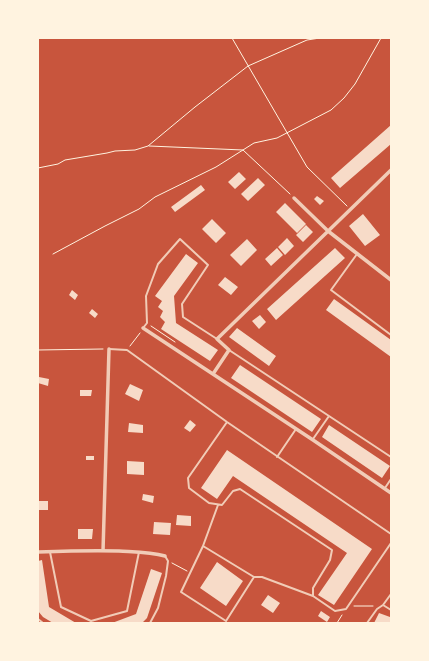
<!DOCTYPE html>
<style>
body{margin:0}
#map{position:relative;width:429px;height:661px;overflow:hidden;background:#c8553d;font-family:"Fira Sans",sans-serif}
canvas{display:block}
.frame{position:absolute;inset:0;border:39px solid #fff3e0;pointer-events:none}
</style>
<div id="map">
<canvas width="429" height="661"></canvas>
<div class="frame"></div>
</div>
<script>
const ctx = document.querySelector('canvas').getContext('2d');
ctx.lineJoin = 'round';
function fillPath(path, color) { ctx.fillStyle = color; ctx.fill(path, 'evenodd'); }
function trace(path, color, width, dash) { ctx.strokeStyle = color; ctx.lineWidth = width; ctx.lineCap = dash ? 'butt' : 'round'; ctx.setLineDash(dash || []); ctx.stroke(path); }
const building = new Path2D(`
 M 391,125 L 391,144 L 340,188 L 331,178 Z
 M 239,172 L 246,179 L 235,189 L 228,182 Z
 M 258,178 L 265,185 L 248,201 L 241,194 Z
 M 201,185 L 205,190 L 175,212 L 171,207 Z
 M 317,196 L 324,201 L 320,205 L 314,199 Z
 M 285,203 L 306,224 L 297,233 L 276,212 Z
 M 363,214 L 380,235 L 365,246 L 349,226 Z
 M 212,219 L 226,233 L 216,243 L 202,229 Z
 M 306,225 L 313,232 L 303,242 L 296,235 Z
 M 287,238 L 294,246 L 285,255 L 278,247 Z
 M 247,239 L 257,250 L 241,266 L 230,255 Z
 M 277,248 L 283,255 L 271,266 L 265,259 Z
 M 335,248 L 345,258 L 276,320 L 267,309 Z
 M 186,254 L 198,263 L 174,296 L 176,323 L 218,350 L 210,361 L 161,329 L 165,322 L 160,317 L 163,311 L 158,307 L 162,301 L 155,296 Z
 M 225,277 L 238,287 L 231,295 L 218,285 Z
 M 72,290 L 78,295 L 75,300 L 69,295 Z
 M 334,299 L 391,340 L 391,357 L 326,310 Z
 M 92,309 L 98,314 L 95,318 L 89,313 Z
 M 260,315 L 266,322 L 259,329 L 252,321 Z
 M 237,328 L 276,356 L 269,366 L 229,337 Z
 M 240,365 L 321,419 L 312,432 L 231,378 Z
 M 39,377 L 49,379 L 48,386 L 38,383 Z
 M 130,384 L 143,390 L 139,401 L 125,394 Z
 M 80,390 L 92,390 L 91,396 L 80,396 Z
 M 190,420 L 196,425 L 190,432 L 184,428 Z
 M 129,423 L 143,425 L 143,433 L 128,432 Z
 M 329,425 L 390,466 L 382,478 L 322,437 Z
 M 227,450 L 372,549 L 334,605 L 318,595 L 347,553 L 233,476 L 217,499 L 201,488 Z
 M 86,456 L 94,456 L 94,460 L 86,460 Z
 M 127,461 L 144,462 L 144,475 L 127,474 Z
 M 143,494 L 154,496 L 153,503 L 142,500 Z
 M 38,501 L 48,501 L 48,510 L 38,510 Z
 M 177,515 L 191,516 L 191,526 L 176,525 Z
 M 154,522 L 171,523 L 170,535 L 153,534 Z
 M 78,529 L 93,529 L 92,539 L 78,539 Z
 M 42,560 L 49,607 L 76,623 L 53,623 L 43,617 L 38,611 L 38,561 Z
 M 217,562 L 243,581 L 226,606 L 200,588 Z
 M 151,569 L 162,573 L 147,618 L 142,623 L 112,623 L 136,614 Z
 M 268,595 L 280,603 L 273,613 L 261,605 Z
 M 321,611 L 330,617 L 327,622 L 318,616 Z
 M 379,613 L 390,617 L 391,623 L 374,623 Z`);
const path = new Path2D(`
 M 232,38 L 307,167 L 347,206
 M 149,146 L 243,150 L 290,194
 M 38,168 L 58,164 L 65,160 L 107,153 L 115,151 L 135,150 L 148,146 L 195,107 L 248,66 L 307,40 L 320,38
 M 53,254 L 105,226 L 139,209 L 155,197 L 216,167 L 254,143 L 277,138 L 331,110 L 344,98 L 355,84 L 381,38
 M 151,326 L 175,342
 M 130,346 L 140,333
 M 38,350 L 103,349
 M 172,563 L 187,571
 M 354,606 L 373,606
 M 337,623 L 342,615`);
const service = new Path2D(`
 M 357,254 L 331,290 L 391,335
 M 143,328 L 147,323 L 146,296 L 158,264 L 180,239 L 208,265 L 182,304 L 183,317 L 217,339
 M 109,349 L 127,350 L 227,422 L 391,534
 M 229,350 L 329,416 L 313,439
 M 329,416 L 391,457
 M 227,422 L 188,478 L 189,488 L 209,503 L 222,505 L 233,491 L 240,489 L 332,550 L 330,560 L 313,588 L 313,596 L 335,611 L 346,609 L 391,543
 M 277,457 L 296,429
 M 385,488 L 391,479
 M 218,505 L 203,546 L 254,577
 M 203,546 L 181,592 L 226,621 L 254,577 L 262,577 L 313,596
 M 50,552 L 61,607 L 91,621 L 127,611 L 139,552
 M 391,594 L 383,605 L 391,610
 M 38,619 L 43,623
 M 150,623 L 158,608 L 166,576 L 168,561 L 165,556
 M 367,623 L 377,609 L 383,605`);
const minor = new Path2D(`
 M 294,198 L 328,231 L 391,280
 M 143,328 L 313,440 L 391,493
 M 213,374 L 229,350 L 217,339 L 391,170
 M 103,551 L 109,349
 M 38,552 C 65,551 92,550 119,551 C 134,552 150,552 165,556`);
fillPath(building, '#f7dbc8');
trace(path, '#fff3e0', 1);
trace(service, '#f1ccb7', 2);
trace(minor, '#f1ccb7', 3.5);
</script>
